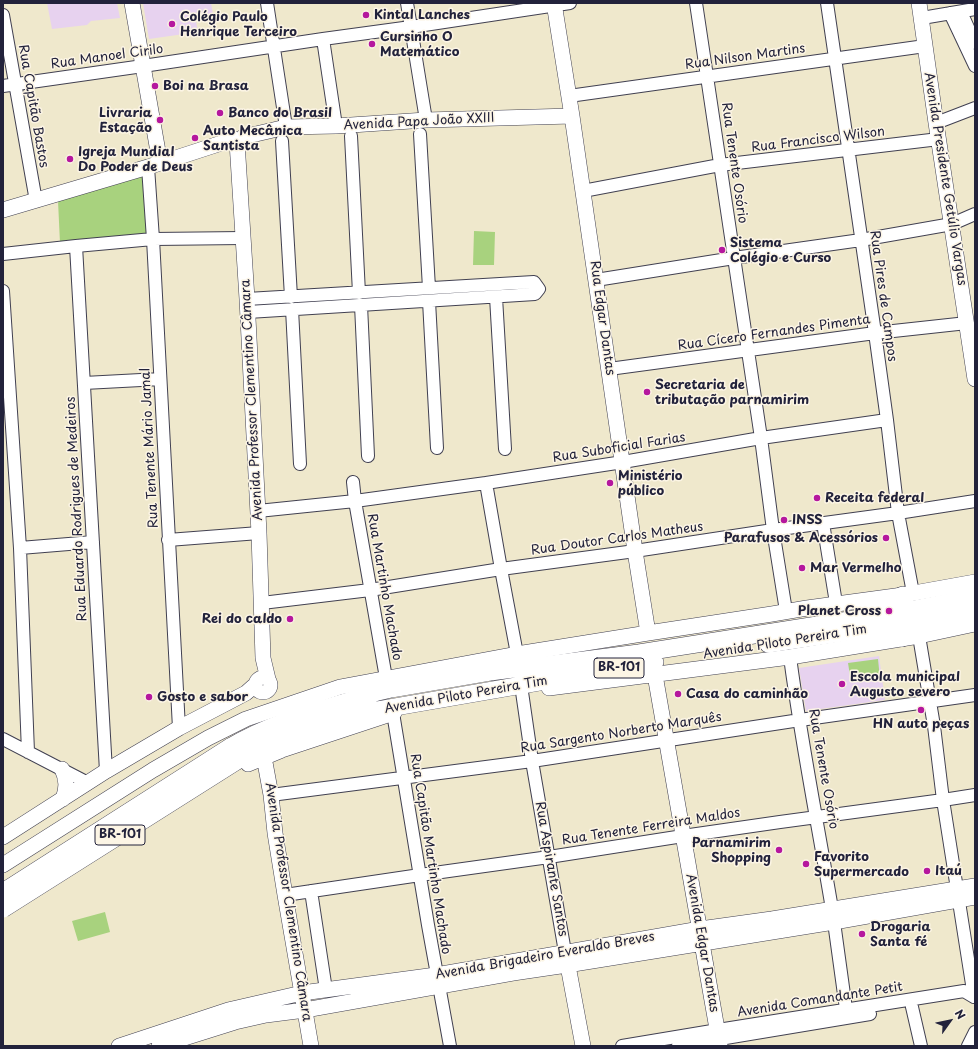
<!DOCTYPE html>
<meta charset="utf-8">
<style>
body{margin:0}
#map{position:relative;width:978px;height:1049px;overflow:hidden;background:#efe8cc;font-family:"Playpen Sans",sans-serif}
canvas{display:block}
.frame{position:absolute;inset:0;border:4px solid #22223b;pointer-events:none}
.north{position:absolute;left:930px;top:1001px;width:40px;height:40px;-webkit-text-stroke:3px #fcf5e5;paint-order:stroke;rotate:57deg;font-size:11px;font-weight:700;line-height:16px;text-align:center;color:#22223b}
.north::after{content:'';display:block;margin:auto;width:14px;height:18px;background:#22223b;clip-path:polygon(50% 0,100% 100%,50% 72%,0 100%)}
</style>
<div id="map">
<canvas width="978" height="1049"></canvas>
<div class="frame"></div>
<div class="north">N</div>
</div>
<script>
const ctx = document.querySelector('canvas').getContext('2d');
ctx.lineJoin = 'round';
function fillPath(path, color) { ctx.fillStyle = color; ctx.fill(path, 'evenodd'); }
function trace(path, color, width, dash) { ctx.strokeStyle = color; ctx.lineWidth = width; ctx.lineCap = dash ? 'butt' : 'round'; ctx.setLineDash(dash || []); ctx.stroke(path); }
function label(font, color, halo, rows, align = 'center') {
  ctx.font = font + ' "Playpen Sans",sans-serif'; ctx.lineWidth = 3; ctx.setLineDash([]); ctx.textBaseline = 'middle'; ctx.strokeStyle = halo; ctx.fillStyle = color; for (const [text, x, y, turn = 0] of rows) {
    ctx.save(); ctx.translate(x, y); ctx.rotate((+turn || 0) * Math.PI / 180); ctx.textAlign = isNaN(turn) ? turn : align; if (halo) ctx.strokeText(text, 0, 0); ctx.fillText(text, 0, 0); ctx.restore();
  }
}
const built = new Path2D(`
 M 47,3 L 117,3 L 120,18 L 91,21 L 87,25 L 52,29 Z
 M 143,3 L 211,3 L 213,14 L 195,16 L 198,32 L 149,39 Z
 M 879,656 L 885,700 L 806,711 L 799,668 Z`);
const green = new Path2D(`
 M 144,175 L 147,236 L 60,243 L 58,201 Z
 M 474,231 L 495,232 L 494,265 L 473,265 Z
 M 878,659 L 880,679 L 851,682 L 848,663 Z
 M 105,912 L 110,932 L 78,941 L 72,921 Z`);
const minor = new Path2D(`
 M 267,3 L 286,127
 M 407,3 L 426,120
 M 696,3 L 761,438 L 773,530 L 786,611
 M 827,3 L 875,333 L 887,420 L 898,513 L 913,593
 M 961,12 L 975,43
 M 950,13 L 975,66
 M 3,15 L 36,201
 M 922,18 L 975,9
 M 323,39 L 336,126
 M 3,86 L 143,66 L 323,39 L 411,27 L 570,3
 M 569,96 L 925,46
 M 936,123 L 975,108
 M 420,134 L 429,288
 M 351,136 L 359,293
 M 282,141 L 291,297
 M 148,167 L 153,239 L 179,728
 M 583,191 L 720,165 L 939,139
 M 76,246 L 106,771
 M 3,254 L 76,246 L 153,239 L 243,238
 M 596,280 L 734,258 L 861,240 L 952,224 L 975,214
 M 3,291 L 20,548 L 28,752
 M 496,297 L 505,449
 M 247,299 L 534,282 L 539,289 L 535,294 L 248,312
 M 429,301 L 437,448
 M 361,305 L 368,456
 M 292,309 L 300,464
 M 609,369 L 875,333 L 967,323
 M 84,383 L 160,379
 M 353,482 L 355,501 L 386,678
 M 486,483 L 501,569 L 517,654
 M 258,511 L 355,501 L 486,483 L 623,462 L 761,438 L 887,420
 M 823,523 L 836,603
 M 168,540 L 259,533
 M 20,548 L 93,542
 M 262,603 L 370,590 L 501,569 L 635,551 L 773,530 L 898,513 L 975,501
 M 919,636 L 934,726 L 943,800 L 974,997
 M 790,657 C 801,741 818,825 832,909
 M 522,692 L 532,761 L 565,952
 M 393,713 L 428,925 L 450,1046
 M 3,739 L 88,783
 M 271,795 L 532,761 L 800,720 L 975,695
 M 311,891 L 326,990
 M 285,895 L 420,875 L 549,857 L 683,836 L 780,822 L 943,800 L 975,795
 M 834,922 L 846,1009
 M 912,1007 L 921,1046
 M 622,1046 L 718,1030 L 964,991 L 974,997
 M 678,1046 L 870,1014
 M 968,1046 L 975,1032`);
const major = new Path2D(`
 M 132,3 L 160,163
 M 554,3 L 572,116 L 635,551 L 648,633
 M 919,3 L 936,123 L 975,379
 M 243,137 L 286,127 L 336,126 L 426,120 L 572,116
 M 237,142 L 247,299 L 259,533 L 263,658 L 268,679
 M 3,210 L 148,167 L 234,139
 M 655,675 L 720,1046
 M256 685a7 7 0 1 1 14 0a7 7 0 1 1-14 0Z
 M 549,688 L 790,657 L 919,636 L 975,624
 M 264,757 L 271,795 L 275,833 L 285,895 L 311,1046
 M 248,764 L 282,750 L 394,713
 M 62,769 C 67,780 67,788 63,799
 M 3,837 L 106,771 L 179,728 L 246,693 L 255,685
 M 3,865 L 153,770 L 208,738 L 246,719 L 340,687 L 517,654 L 648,633 L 772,614 L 807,608 L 903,595 L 975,582
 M 566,955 L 583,1046
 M 119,1046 L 228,1010 L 302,993 L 436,975 L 700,929 L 772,919 L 975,886
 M 159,1046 L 235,1022 L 266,1015 L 305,1010 L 513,973 L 567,965 L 834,922 L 975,897`);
const highway = new Path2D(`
 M 867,611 L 903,595
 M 902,638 L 931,626
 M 768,644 L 955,616 L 975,611
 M 230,747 C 275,720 328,708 378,692 L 391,689 L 490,672 L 639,653 L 862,618 L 914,609 L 975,597
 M 237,761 L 253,753 L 280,741 L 349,715 L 655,662`);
const highwayBridge = new Path2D(`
 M 3,892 L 230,747
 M 3,909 L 237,761`);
const markers = [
 [366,15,4,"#b5179e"],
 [172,24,4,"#b5179e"],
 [372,44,4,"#b5179e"],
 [155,86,4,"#b5179e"],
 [220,113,4,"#b5179e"],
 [160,120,4,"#b5179e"],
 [195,138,4,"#b5179e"],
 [70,159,4,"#b5179e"],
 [722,250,4,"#b5179e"],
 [647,392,4,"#b5179e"],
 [610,483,4,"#b5179e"],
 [817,498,4,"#b5179e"],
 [784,520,4,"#b5179e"],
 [886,538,4,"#b5179e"],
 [802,568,4,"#b5179e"],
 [889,611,4,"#b5179e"],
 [290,619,4,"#b5179e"],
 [842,684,4,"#b5179e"],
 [678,694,4,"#b5179e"],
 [149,697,4,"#b5179e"],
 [921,710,4,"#b5179e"],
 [779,850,4,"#b5179e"],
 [806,864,4,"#b5179e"],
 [927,871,4,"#b5179e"],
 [862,934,4,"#b5179e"]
];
const shields = [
 [619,668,50],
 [120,835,50]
];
const shieldNames = [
 ["BR-101",619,668],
 ["BR-101",120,835]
];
const poiNames = [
 ["Kintal Lanches",374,15],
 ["Colégio Paulo",180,17],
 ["Henrique Terceiro",180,32],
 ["Cursinho O",380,37],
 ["Matemático",380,52],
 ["Boi na Brasa",163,86],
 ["Livraria",152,113,"right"],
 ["Estação",152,128,"right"],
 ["Banco do Brasil",228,113],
 ["Auto Mecânica",203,131],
 ["Santista",203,146],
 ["Igreja Mundial",78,152],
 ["Do Poder de Deus",78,167],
 ["Sistema",730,243],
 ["Colégio e Curso",730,258],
 ["Secretaria de",655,385],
 ["tributação parnamirim",655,400],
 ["Ministério",618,476],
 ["público",618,491],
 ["Receita federal",825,498],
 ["INSS",792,520],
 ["Parafusos & Acessórios",878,538,"right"],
 ["Mar Vermelho",810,568],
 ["Planet Cross",881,611,"right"],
 ["Rei do caldo",282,619,"right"],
 ["Escola municipal",850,677],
 ["Augusto severo",850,692],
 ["Casa do caminhão",686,694],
 ["Gosto e sabor",157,697],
 ["HN auto peças",921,724,"center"],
 ["Parnamirim",771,843,"right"],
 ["Shopping",771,858,"right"],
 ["Favorito",814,857],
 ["Supermercado",814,872],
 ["Itaú",935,871],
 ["Drogaria",870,927],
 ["Santa fé",870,942]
];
const streetNames = [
 ["Rua Manoel Cirilo",107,57,-8],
 ["Rua Nilson Martins",745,57,-8],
 ["Rua Capitão Bastos",33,106,80],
 ["Avenida Papa João XXIII",419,122,-3],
 ["Rua Francisco Wilson",818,140,-7],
 ["Rua Tenente Osório",734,163,82],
 ["Avenida Presidente Getúlio Vargas",945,179,81],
 ["Rua Pires de Campos",883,296,82],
 ["Rua Edgar Dantas",602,318,82],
 ["Rua Cícero Fernandes Pimenta",774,333,-8],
 ["Avenida Professor Clementino Câmara",252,400,-93],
 ["Rua Tenente Mário Jamal",150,448,-93],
 ["Rua Suboficial Farias",619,448,-9],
 ["Rua Eduardo Rodrigues de Medeiros",77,509,-93],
 ["Rua Doutor Carlos Matheus",617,539,-8],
 ["Rua Martinho Machado",384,587,80],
 ["Avenida Piloto Pereira Tim",785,642,-9],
 ["Avenida Piloto Pereira Tim",466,695,-10],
 ["Rua Sargento Norberto Marquês",621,733,-9],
 ["Rua Tenente Osório",823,769,80],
 ["Rua Tenente Ferreira Maldos",651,827,-9],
 ["Rua Capitão Martinho Machado",430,854,81],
 ["Rua Aspirante Santos",551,869,80],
 ["Avenida Professor Clementino Câmara",288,902,81],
 ["Avenida Edgar Dantas",702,943,80],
 ["Avenida Brigadeiro Everaldo Breves",545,956,-10],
 ["Avenida Comandante Petit",820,1000,-9]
];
fillPath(built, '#e7d2ef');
fillPath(green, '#a8d27e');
trace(minor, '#414051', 14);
trace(major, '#414051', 16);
trace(highway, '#414051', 18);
trace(minor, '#fff', 12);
trace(major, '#fff', 15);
trace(highway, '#fff', 17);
trace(highwayBridge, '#414051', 18, []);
trace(highwayBridge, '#fff', 17);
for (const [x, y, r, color] of markers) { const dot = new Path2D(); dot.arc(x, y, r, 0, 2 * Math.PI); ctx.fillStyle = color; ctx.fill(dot); trace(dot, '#fcf5e5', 1.5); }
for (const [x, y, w] of shields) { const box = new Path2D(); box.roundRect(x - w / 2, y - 10, w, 20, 3); ctx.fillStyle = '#fcf5e5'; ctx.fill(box); trace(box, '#22223b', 1); }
label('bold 12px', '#22223b', null, shieldNames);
label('bold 13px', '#22223b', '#fcf5e5', poiNames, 'left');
label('13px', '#22223b', '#fcf5e5', streetNames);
</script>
